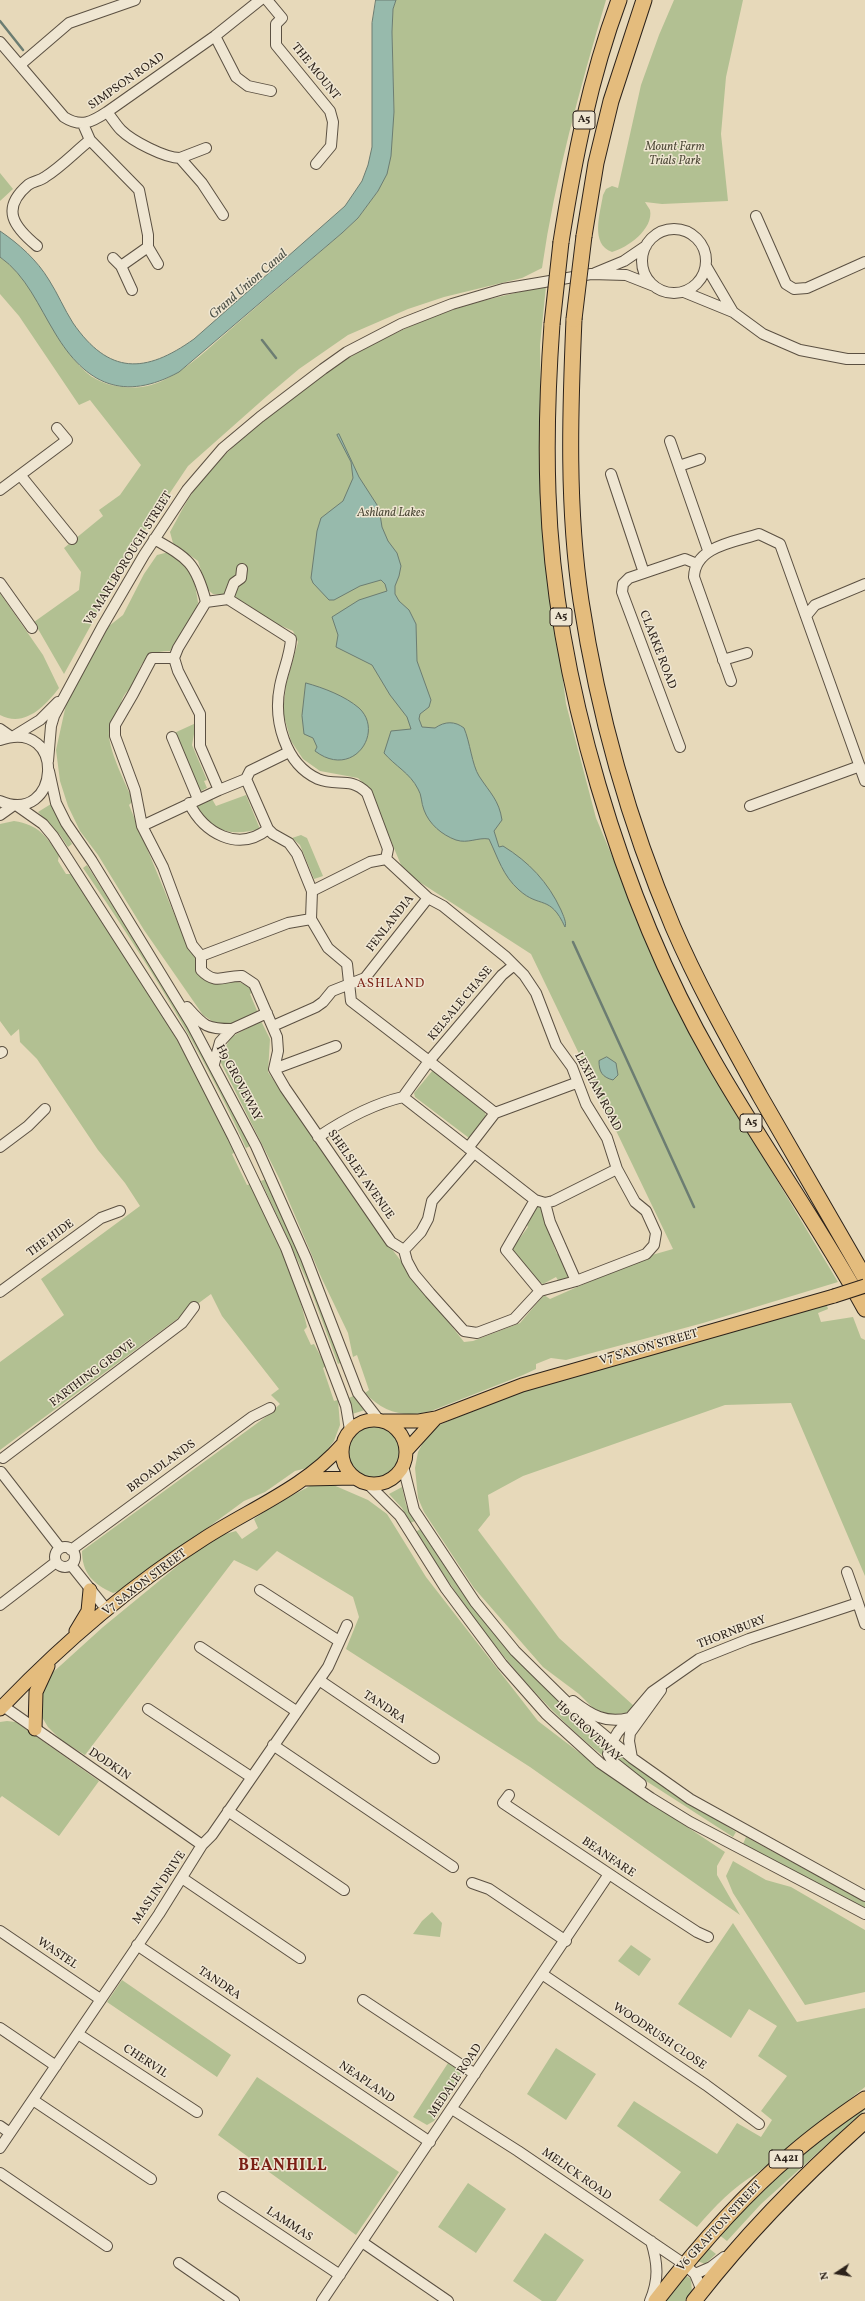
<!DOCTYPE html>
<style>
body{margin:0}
#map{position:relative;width:865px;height:2301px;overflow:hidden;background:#e7d9ba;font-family:Vollkorn,serif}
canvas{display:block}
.north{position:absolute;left:817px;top:2253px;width:40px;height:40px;-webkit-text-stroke:3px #efe6d2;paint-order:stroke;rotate:258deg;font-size:11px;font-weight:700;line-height:16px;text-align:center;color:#2c221a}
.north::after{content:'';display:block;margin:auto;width:14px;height:18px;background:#2c221a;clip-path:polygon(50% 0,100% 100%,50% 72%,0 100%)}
</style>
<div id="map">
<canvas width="865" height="2301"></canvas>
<div class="north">N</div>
</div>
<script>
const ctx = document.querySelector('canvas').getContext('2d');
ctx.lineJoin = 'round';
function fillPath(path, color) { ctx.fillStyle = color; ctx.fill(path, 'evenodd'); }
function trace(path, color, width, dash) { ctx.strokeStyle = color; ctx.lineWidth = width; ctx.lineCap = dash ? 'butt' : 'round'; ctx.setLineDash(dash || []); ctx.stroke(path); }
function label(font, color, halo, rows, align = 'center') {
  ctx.font = font + ' Vollkorn,serif'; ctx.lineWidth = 3; ctx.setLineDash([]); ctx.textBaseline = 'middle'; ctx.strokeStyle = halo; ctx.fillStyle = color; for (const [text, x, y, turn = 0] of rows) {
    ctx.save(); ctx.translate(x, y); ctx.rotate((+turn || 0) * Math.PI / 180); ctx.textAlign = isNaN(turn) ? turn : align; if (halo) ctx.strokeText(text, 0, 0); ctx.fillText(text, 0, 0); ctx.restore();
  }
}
const green = new Path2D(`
 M 396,0 L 606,0 C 580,88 555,178 542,268 L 522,278 L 444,297 L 408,309 L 348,335 L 299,369 L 267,396 L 188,466 L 113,578 L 91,625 L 64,674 L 34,622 L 79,590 L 81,572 L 64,548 L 103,516 L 99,510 L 120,495 L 141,465 L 90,400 L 79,405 L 19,316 L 0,294 L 0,257 C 40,285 51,341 87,373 C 106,389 139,392 162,381 C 188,369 210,347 232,328 C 268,297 305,265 342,233 L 358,218 L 378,191 L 394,112 L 392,32 L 393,9 Z
 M 674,0 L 743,0 L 726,77 L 721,134 L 728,201 L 662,204 L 645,202 C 646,204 649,208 650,210 C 654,229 627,248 612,252 C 590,244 600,214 603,195 L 606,189 L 612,186 L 618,188 L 641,85 L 659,35 Z
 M 0,173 L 13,189 L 0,201 Z
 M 546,286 L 540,345 L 542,494 L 552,593 L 566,704 L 596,818 L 671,996 L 712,1072 L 838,1282 L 703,1323 L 566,1360 L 551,1358 L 536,1364 L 536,1369 L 523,1375 L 431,1411 C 405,1418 384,1413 365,1393 L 369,1390 L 357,1355 L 353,1357 L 348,1333 L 322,1279 L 279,1178 L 219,1059 L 231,1037 L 261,1021 L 270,1039 L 268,1072 L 370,1221 L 464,1342 L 473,1341 L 520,1323 L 544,1295 L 550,1299 L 645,1257 L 673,1249 L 531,954 L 404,872 L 369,789 L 358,778 L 320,771 L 303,759 L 291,741 L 283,713 L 286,685 L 298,642 L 293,631 L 275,623 L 234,596 L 213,594 L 207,589 L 198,561 L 173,543 L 170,532 C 179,516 187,499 198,485 C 265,405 357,342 455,309 C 485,299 516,293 546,286 Z
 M 169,552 L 188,565 L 194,579 L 198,602 L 197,608 L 170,651 C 147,650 138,665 134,686 C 126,691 120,699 121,708 C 116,715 110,722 109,730 C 107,748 126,784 133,801 L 129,805 L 189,950 L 196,956 C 202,1007 235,965 253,992 L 250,994 L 258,1013 L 230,1025 L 215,1023 L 203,1015 L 144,930 L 98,855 L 80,831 L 68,806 L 60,781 L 56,750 L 67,700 L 109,626 L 123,615 L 144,574 L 157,555 Z
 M 0,593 L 43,655 L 59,688 C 45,706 25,728 0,715 Z
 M 196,723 L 192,745 L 207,780 L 204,781 L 207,788 L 197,793 L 172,734 Z
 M 246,795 L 260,829 C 234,836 210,833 197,806 L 212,799 L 216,806 Z
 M 51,804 L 72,844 L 68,847 L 60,835 L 38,812 Z
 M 14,821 C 39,825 45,835 59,855 L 58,861 L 66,874 L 73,874 L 174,1034 L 236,1152 L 232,1154 L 247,1185 L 251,1184 C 272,1231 296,1277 307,1327 L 304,1330 L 311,1345 L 314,1344 L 326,1366 L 323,1368 L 334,1401 L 338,1400 L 340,1425 L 334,1441 L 324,1454 L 311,1467 L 295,1471 L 265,1492 L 244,1501 L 124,1589 L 113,1593 C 93,1584 82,1573 82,1551 L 267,1416 L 280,1404 L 271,1395 L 279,1389 L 222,1316 L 211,1294 L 0,1450 L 0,1362 L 64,1315 L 41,1279 L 140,1206 L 125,1183 L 98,1150 L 37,1059 L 20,1042 L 19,1029 L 11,1036 L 0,1021 L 0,824 Z
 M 301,835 L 307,838 L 323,876 L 314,879 L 300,845 L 292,838 Z
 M 87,865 L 189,1027 L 250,1146 L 246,1148 C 202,1049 144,957 83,868 Z
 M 433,1070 L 485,1111 L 486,1117 L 469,1138 L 415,1097 L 414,1093 Z
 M 266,1179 L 306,1267 L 342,1362 L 338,1364 L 309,1285 L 261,1181 Z
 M 537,1207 L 541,1207 C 549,1222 550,1238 557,1254 L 561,1254 L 568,1273 L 568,1279 L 559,1282 L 556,1277 L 543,1284 L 538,1281 L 515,1255 L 512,1248 L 514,1242 L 517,1242 L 528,1227 L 527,1225 Z
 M 826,1302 L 828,1309 L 818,1313 L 821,1322 L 853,1317 L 861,1338 L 865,1340 L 865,1576 L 791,1403 L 725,1405 L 523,1476 L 488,1495 L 490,1515 L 478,1530 L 559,1638 L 634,1706 L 626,1713 L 608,1715 L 593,1708 L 579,1694 L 543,1667 L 474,1588 L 424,1512 L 418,1498 L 415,1468 L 418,1452 L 425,1439 L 435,1427 L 500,1398 Z
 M 355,1395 L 365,1410 L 352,1414 L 349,1398 Z
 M349 1452a25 25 0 1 1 50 0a25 25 0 1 1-50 0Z
 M 331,1484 L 368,1500 L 387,1514 L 426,1577 L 538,1721 L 610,1776 L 725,1852 L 717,1866 L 717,1875 L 740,1915 L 530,1767 L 346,1649 L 359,1617 L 353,1597 L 277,1551 L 257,1571 L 234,1560 L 85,1755 L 61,1740 L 48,1727 L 40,1714 L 40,1691 L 50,1675 L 103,1627 L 192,1554 L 218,1536 L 236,1531 L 242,1539 L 258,1528 L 254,1519 L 274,1505 L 310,1486 Z
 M 402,1487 L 406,1505 L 415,1521 L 410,1523 L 402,1508 L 389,1494 Z
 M 420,1529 L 482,1618 L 522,1664 L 561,1703 L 606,1744 L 607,1759 C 528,1697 469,1616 416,1532 Z
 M 7,1721 L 16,1722 L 99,1781 L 59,1836 L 2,1796 L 0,1798 L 0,1722 Z
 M 617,1752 L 657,1782 L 736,1832 L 733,1837 L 629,1770 L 619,1763 L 615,1756 Z
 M 746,1837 L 865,1902 L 865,1909 L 743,1844 Z
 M 733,1861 L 766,1880 L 791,1887 L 865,1930 L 865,1992 L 805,2005 L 733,1893 L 726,1876 Z
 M 432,1912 L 442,1923 L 440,1937 L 413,1934 L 422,1921 Z
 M 733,1923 L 797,2022 L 865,2008 L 865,2087 L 757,2173 C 732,2188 716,2205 697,2227 L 659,2200 L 681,2172 L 617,2126 L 634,2101 L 717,2154 L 737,2123 L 761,2137 L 772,2120 L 761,2111 L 787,2076 L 758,2056 L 777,2026 L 749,2009 L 731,2038 L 678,2004 Z
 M 631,1945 L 651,1959 L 639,1976 L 618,1961 Z
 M 122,1980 L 231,2055 L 217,2077 L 107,2002 Z
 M 556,2048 L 596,2074 L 566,2120 L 527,2094 Z
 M 448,2063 L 460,2071 L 461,2079 L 434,2121 L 427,2125 L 413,2117 Z
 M 257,2077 L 399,2172 L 356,2235 L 218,2135 Z
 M 865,2102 L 865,2110 L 761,2204 L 727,2241 L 718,2234 L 800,2151 Z
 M 468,2183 L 506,2209 L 476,2253 L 438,2227 Z
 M 545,2233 L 584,2260 L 556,2301 L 542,2301 L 513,2281 Z
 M 706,2246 L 716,2254 L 705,2264 L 695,2260 Z
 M 685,2275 L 691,2279 L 692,2292 L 685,2301 L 661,2301 Z`);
const water = new Path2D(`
 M 376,0 L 396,0 L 393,9 L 392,32 L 394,112 L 391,156 L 387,174 L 378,191 L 358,218 L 342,233 L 179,372 C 124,402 86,385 55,333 C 39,307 26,275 0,257 L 0,231 C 19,244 37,260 49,280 C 58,294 64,309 73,323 C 109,375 145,374 194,339 L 345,206 L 362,181 L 368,165 L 372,147 L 372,23 Z
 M 339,434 L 359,477 L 379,508 L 382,527 L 388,541 L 397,553 L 401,566 L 399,576 L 395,586 L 395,594 L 399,601 L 409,610 L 416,624 L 417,661 L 431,700 L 429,707 L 420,714 L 419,719 L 422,727 L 435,728 C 445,721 455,721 464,728 C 470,742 472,765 479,776 C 490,793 499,800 502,820 L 494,831 L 499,847 L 503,846 C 529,862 548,882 561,910 C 563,915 567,923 565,927 C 550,894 540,909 519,890 C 503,876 498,858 489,839 C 478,837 468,844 456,840 C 442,835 429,824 424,810 C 421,803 422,795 418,789 C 410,773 395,766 384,753 L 391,731 L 411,729 L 407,717 L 390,695 L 372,665 L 336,647 L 338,635 L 332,617 L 359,600 L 387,591 L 385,584 L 381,580 L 360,586 L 334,600 L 329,600 L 313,583 L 311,578 L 317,531 L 321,518 L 343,501 L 353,478 L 351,462 L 337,435 Z
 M 306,683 C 324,688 345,696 359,708 C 385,732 353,780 315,751 L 317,747 L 313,738 L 304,734 L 302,716 Z
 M 607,1057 L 616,1063 L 618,1075 L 613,1080 C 602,1077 599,1072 599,1061 Z`);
const stream = new Path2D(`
 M 0,21 L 23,50
 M 262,340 L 276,358
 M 573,942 L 694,1207`);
const minor = new Path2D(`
 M 267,0 L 282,18 L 276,24 L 276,45 L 330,111 L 333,122 L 331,146 L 316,164
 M 215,36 L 236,77 L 248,86 L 271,91
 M 0,42 L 64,117 C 81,128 92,122 107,112 L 215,36 L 260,0
 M 20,65 L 69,23 L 135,0
 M 107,112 C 112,118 116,125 121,130 C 132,141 165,158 180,158 L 202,183 L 223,215
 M 83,124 L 90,140 L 139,190 L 148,235 L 148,247 L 121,266
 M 180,158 L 206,148
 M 756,216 L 786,284 L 794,289 L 807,288 L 865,262
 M642 261a32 32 0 1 1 64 0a32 32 0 1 1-64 0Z
 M 37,246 C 14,227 0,209 28,185 C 33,181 40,181 45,177 C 61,167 75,152 90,140
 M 148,247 L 158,264
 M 113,258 L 121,266 L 132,290
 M 706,266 L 733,312
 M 595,273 L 624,261 L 646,246
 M 684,292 L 733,312 L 763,334 L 800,350 L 847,359 L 865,359
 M 670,441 L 708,550
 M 679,466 L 700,459
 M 611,474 L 644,573
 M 21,476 L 72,539
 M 0,490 L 67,440 L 57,428
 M 154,539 C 188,558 196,563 206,602 L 178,648 L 174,658 L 178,671 L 200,714 L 200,746 L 219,790 L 246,779 L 268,829 L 273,834 L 289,843 L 297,854 L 312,891 L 311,919 L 328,948 L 347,964 L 351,1001 L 429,1061 L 403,1097
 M 0,583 L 32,628
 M 228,599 L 234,583 L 241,578 L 242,569
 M 206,602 L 228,599 L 291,639 C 290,656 283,670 280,686 C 273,720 285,764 318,779 C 337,787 350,776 367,793 L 388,849 L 386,859 L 370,862 L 312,891
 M 806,616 L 815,605 L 865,584
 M 174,658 L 152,658 L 133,694 L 115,725 L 115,736 L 135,790 L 142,826 L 163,867 L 192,945 L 201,956 L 288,923 L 311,919
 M 723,660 L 747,653
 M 731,681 L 694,577 C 695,546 735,542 759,534 L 780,544 L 865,781
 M 0,729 L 10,736
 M 14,736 L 40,720 L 58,702
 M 172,737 L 198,799
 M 0,740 C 68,717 60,827 0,801
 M 680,747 L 622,592 L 623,584 L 629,578 L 685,559 L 697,564
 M 48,761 L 51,726 L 54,716 L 102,627 L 144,555 L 187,490 L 223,448 L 260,417 L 323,369 L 347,352 L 401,324 L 452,304 L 503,289 L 591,274 L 626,275 L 654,286
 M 49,771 L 56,803 L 66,823 L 92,861 L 192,1025 L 256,1146 L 306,1258 L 358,1393 L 379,1420
 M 246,779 L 250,771 L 289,752
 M 189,803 C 204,833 238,853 268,829
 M 16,805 L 43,824 L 53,836 L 182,1037 L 233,1137 L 286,1248 L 346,1406 L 350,1430
 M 750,806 L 860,766
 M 0,815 L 14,805
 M 142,826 L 219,790
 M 201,956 L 201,970 C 216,986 225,975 242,976 L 254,984 L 277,1037 L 278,1051 L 274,1069 L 285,1088 L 391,1242 L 404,1250 L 407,1261 L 414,1274 L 430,1293 L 464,1331 L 477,1333 L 514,1319 L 540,1291 L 576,1281 L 646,1254 L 654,1245 L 656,1233 L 646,1211 L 635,1202 L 617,1169 L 607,1138 L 586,1104 L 572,1067 L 556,1045 L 536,993 L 524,975 L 506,957 L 443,906 L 428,898 L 386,859
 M 187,1007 C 204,1026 206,1029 232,1029
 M 273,1026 L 316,1007 L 323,1002 L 332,991 L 365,978 L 428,898
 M 0,1053 L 2,1052
 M 214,1064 L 220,1042 L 232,1029 L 267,1013
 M 274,1069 L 336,1046
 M 403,1097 L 535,1200 L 545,1203 L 553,1201 L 617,1169
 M 495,1113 L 429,1061 L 502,975 L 513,966
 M 495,1113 L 576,1083
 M 318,1137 C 345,1119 372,1104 403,1097
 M 0,1147 L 28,1126 L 45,1109
 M 468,1148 L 495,1113
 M 535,1200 L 506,1250 L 540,1291
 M 545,1203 L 550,1222 L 576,1281
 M 404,1250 L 421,1232 L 428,1219 L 432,1201 L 474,1153
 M 0,1292 L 101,1218 L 120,1211
 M 3,1458 L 182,1323 L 194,1307
 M 403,1466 L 414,1510 L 475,1602 L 515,1651 L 579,1714 L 632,1758 L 690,1799 L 865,1896
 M 1,1472 L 60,1548
 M 368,1484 L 400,1516 L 446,1589 L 502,1664 L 546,1714 L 600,1763 L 651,1798 L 690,1822 L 865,1914
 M55 1557a10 10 0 1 1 20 0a10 10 0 1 1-20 0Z
 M 71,1550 L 252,1417 L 270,1408
 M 71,1565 L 107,1610
 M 260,1590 L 339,1641
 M 858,1603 L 865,1624
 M 0,1605 L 56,1562
 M 200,1647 L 296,1711
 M 319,1680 L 434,1758
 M 573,1701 C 591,1715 606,1724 629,1718
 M 3,1706 L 202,1845
 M 148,1709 L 251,1777
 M 273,1745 L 453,1867
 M 632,1758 L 629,1741 L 630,1733 L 661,1690
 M 641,1784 L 612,1761 L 608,1754 L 612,1742 L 618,1732 L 652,1692 L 699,1659 L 749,1639 L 858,1603 L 847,1572
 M 509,1795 L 503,1803 L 654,1904 L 697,1932 L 708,1937
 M 228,1811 L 344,1890
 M 182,1878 L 300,1958
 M 472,1883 L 489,1889 L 566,1941
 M 0,1931 L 100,1999
 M 137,1945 L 430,2142
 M 542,1974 L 706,2085 L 759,2124
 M 363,2000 L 475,2074
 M 0,2028 L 56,2066
 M 78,2034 L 197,2112
 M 33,2100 L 151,2179
 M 452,2109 L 518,2151 L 684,2264 L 695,2274 L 702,2291
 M 0,2126 L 10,2133
 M 0,2148 L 159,1914 L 202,1845 L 212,1835 L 328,1667 L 347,1625
 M 0,2173 L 107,2246
 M 223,2197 L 340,2275
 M 362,2242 L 448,2301
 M 179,2263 L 234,2301
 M 695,2274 L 711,2267 L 724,2257
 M 322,2301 L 609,1874
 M 650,2301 C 659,2279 658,2264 651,2241`);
const major = new Path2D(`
 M342 1452a32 32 0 1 1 64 0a32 32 0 1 1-64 0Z
 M 384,1421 L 419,1421 L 436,1418 L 522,1385 L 834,1296
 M 406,1451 L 436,1418
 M 306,1479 L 354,1478
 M 76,1631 L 88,1611 L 90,1590
 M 0,1709 C 61,1645 131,1585 205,1538 C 252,1508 305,1487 342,1445
 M 35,1729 L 36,1692 L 48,1666`);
const highway = new Path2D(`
 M 584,236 L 596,163 L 611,101 L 644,0
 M 561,242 C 574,160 590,78 619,0
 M 574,319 C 570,413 567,508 581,601 C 598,713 629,823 673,927 C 698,985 729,1040 760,1096 C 795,1157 830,1217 865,1278
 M 552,324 C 548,380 546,437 548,493 C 554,677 621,900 713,1060 C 761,1144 818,1223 865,1309
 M 656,2301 C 697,2248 741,2197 792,2154 C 815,2134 840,2116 865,2099
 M 694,2301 C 745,2235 803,2176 865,2121`);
const majorBridge = new Path2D(`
 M 834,1296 L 865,1286`);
const highwayBridge = new Path2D(`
 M 574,319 L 584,236
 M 552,324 L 561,242`);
const shields = [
 [584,120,22],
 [561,617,22],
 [751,1123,22],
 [786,2159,34]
];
const shieldNames = [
 ["A5",584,120],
 ["A5",561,617],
 ["A5",751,1123],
 ["A421",786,2159]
];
const streetNames = [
 ["THE MOUNT",315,72,51],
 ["SIMPSON ROAD",127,82,-35],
 ["V8 MARLBOROUGH STREET",129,559,-58],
 ["CLARKE ROAD",657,650,69],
 ["FENLANDIA",391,924,-52],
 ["KELSALE CHASE",461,1004,-50],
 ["H9 GROVEWAY",238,1083,62],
 ["LEXHAM ROAD",597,1092,62],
 ["SHELSLEY AVENUE",360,1175,55],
 ["THE HIDE",51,1239,-36],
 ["V7 SAXON STREET",649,1348,-16],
 ["FARTHING GROVE",93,1374,-37],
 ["BROADLANDS",162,1467,-36],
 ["V7 SAXON STREET",145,1583,-37],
 ["THORNBURY",732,1633,-21],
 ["TANDRA",384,1708,34],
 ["H9 GROVEWAY",588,1732,42],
 ["DODKIN",109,1765,34],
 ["BEANFARE",608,1858,34],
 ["MASLIN DRIVE",160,1888,-56],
 ["WASTEL",57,1954,34],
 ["TANDRA",219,1984,34],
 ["WOODRUSH CLOSE",659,2037,34],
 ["CHERVIL",145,2062,33],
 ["MEDALE ROAD",456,2081,-56],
 ["NEAPLAND",366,2083,34],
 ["MELICK ROAD",576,2175,35],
 ["LAMMAS",289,2225,33],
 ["V6 GRAFTON STREET",720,2227,-47]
];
const parkNames = [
 ["Mount Farm",675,148],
 ["Trials Park",675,162],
 ["Ashland Lakes",391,514]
];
const waterNames = [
 ["Grand Union Canal",249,285,-41]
];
const neighbourhoodNames = [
 ["ASHLAND",391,985]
];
const districtNames = [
 ["BEANHILL",283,2167]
];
fillPath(green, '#b2c092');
fillPath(water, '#97baac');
trace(water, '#6c7d72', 1);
trace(stream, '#6c7d72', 2.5);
trace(minor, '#5b5042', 12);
trace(major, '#2c221a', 15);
trace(highway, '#2c221a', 17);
trace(minor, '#efe6d2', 10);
trace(major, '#e4bc7d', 13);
trace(highway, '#e4bc7d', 15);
trace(majorBridge, '#2c221a', 15, []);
trace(highwayBridge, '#2c221a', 17, []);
trace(majorBridge, '#e4bc7d', 13);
trace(highwayBridge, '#e4bc7d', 15);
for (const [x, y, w] of shields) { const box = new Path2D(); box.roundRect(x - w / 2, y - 9, w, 18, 3); ctx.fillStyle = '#efe6d2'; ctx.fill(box); trace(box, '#2c221a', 1); }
label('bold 11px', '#2c221a', null, shieldNames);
label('12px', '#2c221a', '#efe6d2', streetNames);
label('italic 12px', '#4e4a38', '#efe6d2', parkNames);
label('italic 13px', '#4c5046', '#efe6d2', waterNames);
ctx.letterSpacing = '1px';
label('13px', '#7a1f14', '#efe6d2', neighbourhoodNames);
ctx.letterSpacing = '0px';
ctx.letterSpacing = '1px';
label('bold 16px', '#7a1f14', '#efe6d2', districtNames);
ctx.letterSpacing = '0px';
</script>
